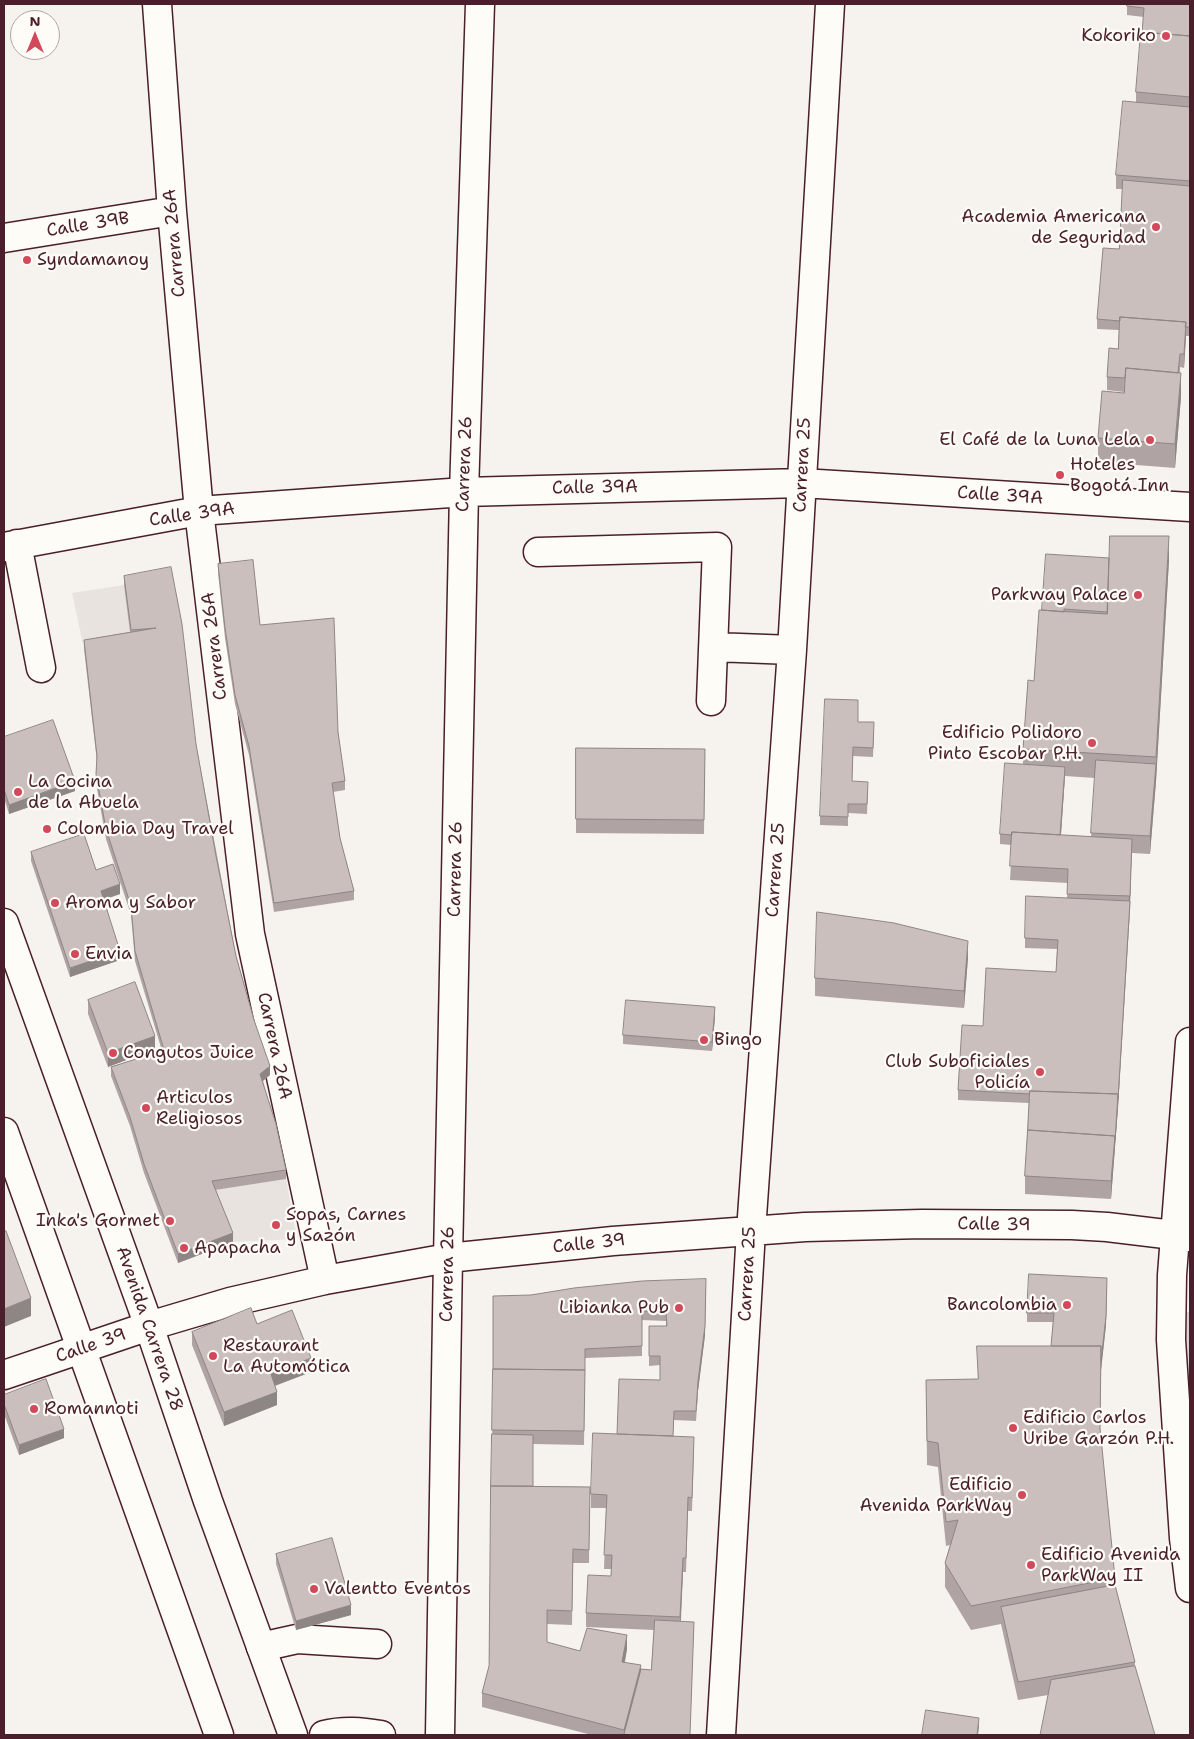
<!DOCTYPE html>
<meta charset="utf-8">
<style>
body{margin:0}
#map{position:relative;width:1194px;height:1739px;overflow:hidden;background:#f6f3ef;font-family:"Shantell Sans",sans-serif}
canvas{display:block}
.frame{position:absolute;inset:0;border:5px solid #4a1f2b;pointer-events:none}
.north{position:absolute;left:10px;top:10px;width:50px;height:50px;box-sizing:border-box;background:#fdfcf7;border:1px solid #b5a4a5;border-radius:50%;rotate:0deg;font-size:14px;font-weight:700;line-height:20px;text-align:center;color:#4a1f2b}
.north::after{content:'';display:block;margin:auto;width:18px;height:22px;background:#d1495b;clip-path:polygon(50% 0,100% 100%,50% 72%,0 100%)}
</style>
<div id="map">
<canvas width="1194" height="1739"></canvas>
<div class="frame"></div>
<div class="north">N</div>
</div>
<script>
const ctx = document.querySelector('canvas').getContext('2d');
ctx.lineJoin = 'round';
function fillPath(path, color) { ctx.fillStyle = color; ctx.fill(path, 'evenodd'); }
function trace(path, color, width, dash) { ctx.strokeStyle = color; ctx.lineWidth = width; ctx.lineCap = dash ? 'butt' : 'round'; ctx.setLineDash(dash || []); ctx.stroke(path); }
function label(font, color, halo, rows, align = 'center') {
  ctx.font = font + ' "Shantell Sans",sans-serif'; ctx.lineWidth = 4.5; ctx.setLineDash([]); ctx.textBaseline = 'middle'; ctx.strokeStyle = halo; ctx.fillStyle = color; for (const [text, x, y, turn = 0] of rows) {
    ctx.save(); ctx.translate(x, y); ctx.rotate((+turn || 0) * Math.PI / 180); ctx.textAlign = isNaN(turn) ? turn : align; if (halo) ctx.strokeText(text, 0, 0); ctx.fillText(text, 0, 0); ctx.restore();
  }
}
const built = new Path2D(`
 M 124,585 L 131,639 L 84,649 L 72,593 Z
 M 286,1179 L 297,1239 L 233,1242 L 212,1190 Z`);
const green = new Path2D(`
 M 1184,1312 L 1190,1312 L 1190,1408 Z`);
const minor = new Path2D(`
 M 157,4 L 172,211 L 199,511 L 250,934 L 325,1280
 M 4,238 L 172,211
 M 17,544 L 41,668
 M 4,547 L 199,511 L 464,492 L 802,483 L 1190,507
 M 538,552 L 717,547 L 711,701
 M 714,647 L 792,650
 M 4,1375 L 149,1326 L 230,1302 L 325,1280 L 448,1258 L 613,1241 L 805,1227 L 922,1224 L 1072,1225 L 1107,1227 L 1190,1237
 M 261,1647 L 297,1639 L 377,1644
 M 324,1735 C 344,1730 362,1732 381,1735
 M 440,1735 L 448,1258 L 464,492 L 480,4
 M 721,1735 L 751,1231 L 792,650 L 830,4`);
const major = new Path2D(`
 M 4,923 L 149,1326 L 208,1501 L 293,1735
 M 1190,1042 L 1172,1275 L 1171,1340 L 1184,1538 L 1190,1588
 M 4,1132 L 219,1735`);
const wall = new Path2D(`
 M 1127,4 L 1190,4 L 1190,336 L 1186,336 L 1184,368 L 1180,367 L 1181,397 L 1175,468 L 1098,462 L 1098,438 L 1124,392 L 1107,390 L 1107,377 L 1118,349 L 1119,330 L 1097,329 L 1097,319 L 1119,249 L 1123,189 L 1116,189 L 1116,175 L 1136,103 L 1136,92 L 1144,17 L 1127,15 Z
 M 1109,558 L 1169,560 L 1156,781 L 1150,854 L 1132,853 L 1118,1108 L 1111,1199 L 1025,1194 L 1025,1176 L 1029,1103 L 958,1100 L 958,1090 L 983,1026 L 1056,972 L 1057,949 L 1025,948 L 1025,938 L 1067,898 L 1068,883 L 1010,880 L 1012,845 L 1000,844 L 1000,834 L 1023,764 L 1023,749 L 1034,681 L 1042,610 ZM 1065,776 L 1095,778 L 1091,837 L 1061,835 Z
 M 218,564 L 260,625 L 338,732 L 345,781 L 345,790 L 333,792 L 340,838 L 354,891 L 354,900 L 274,912 L 249,755 L 235,704 L 225,638 L 218,573 Z
 M 124,576 L 196,744 L 236,956 L 270,1075 L 263,1081 L 286,1170 L 286,1179 L 215,1190 L 233,1242 L 178,1263 L 144,1173 L 130,1126 L 111,1076 L 111,1067 L 162,1051 L 135,961 L 131,915 L 106,839 L 96,783 L 97,762 L 84,649 L 84,640 L 130,632 L 124,585 Z
 M 858,722 L 874,732 L 873,757 L 853,756 L 852,781 L 868,791 L 867,814 L 848,813 L 848,826 L 820,825 L 820,816 Z
 M 4,737 L 75,791 L 9,814 L 4,798 Z
 M 576,748 L 705,749 L 704,834 L 576,833 Z
 M 31,852 L 96,870 L 120,894 L 104,900 L 120,960 L 70,977 L 31,861 Z
 M 968,958 L 964,1008 L 815,996 L 815,978 Z
 M 88,1000 L 155,1049 L 108,1067 L 88,1014 Z
 M 715,1016 L 712,1051 L 623,1044 L 623,1035 Z
 M 642,1281 L 705,1335 L 698,1391 L 696,1421 L 674,1420 L 673,1436 L 694,1450 L 692,1511 L 688,1511 L 686,1572 L 683,1572 L 681,1621 L 690,1735 L 592,1735 L 482,1707 L 482,1693 L 489,1666 L 493,1369 L 531,1295 ZM 642,1320 L 666,1321 L 666,1326 L 649,1326 L 649,1366 L 660,1365 L 660,1380 L 617,1434 L 591,1494 L 591,1508 L 606,1508 L 604,1569 L 612,1569 L 611,1576 L 586,1613 L 586,1627 L 654,1630 L 651,1670 L 641,1669 L 625,1662 L 627,1649 L 580,1651 L 547,1642 L 547,1624 L 572,1625 L 573,1563 L 589,1563 L 590,1487 L 533,1486 L 533,1444 L 584,1445 L 585,1358 L 642,1356 Z
 M 1107,1287 L 1106,1325 L 1101,1370 L 1100,1431 L 1115,1585 L 1135,1662 L 1135,1666 L 1048,1695 L 1018,1700 L 1001,1624 L 971,1630 L 945,1587 L 945,1563 L 950,1545 L 946,1546 L 938,1467 L 927,1465 L 926,1380 L 978,1379 L 1051,1346 L 1053,1322 L 1027,1322 L 1027,1313 Z
 M 257,1324 L 311,1372 L 275,1386 L 277,1405 L 224,1426 L 192,1345 L 192,1332 Z
 M 4,1395 L 64,1438 L 19,1455 L 4,1414 Z
 M 276,1554 L 351,1615 L 296,1630 L 276,1564 Z`);
const shadedWall = new Path2D(`
 M 1186,322 L 1186,336 L 1184,368 L 1184,354 Z
 M 1181,373 L 1181,397 L 1175,468 L 1175,444 Z
 M 1169,536 L 1169,560 L 1156,781 L 1150,854 L 1150,836 L 1156,764 Z
 M 1065,767 L 1065,776 L 1060,848 L 1060,839 Z
 M 75,781 L 75,791 L 9,814 L 9,805 Z
 M 1132,839 L 1130,910 L 1118,1108 L 1111,1199 L 1111,1181 L 1118,1099 Z
 M 120,884 L 120,894 L 101,900 L 101,891 Z
 M 968,941 L 968,958 L 964,1008 L 964,991 Z
 M 120,951 L 120,960 L 70,977 L 70,968 Z
 M 715,1007 L 715,1016 L 712,1051 L 712,1042 Z
 M 155,1036 L 155,1049 L 108,1067 L 108,1053 Z
 M 270,1066 L 270,1075 L 260,1083 L 260,1074 Z
 M 233,1233 L 233,1242 L 178,1263 L 178,1254 Z
 M 1107,1278 L 1106,1325 L 1101,1370 L 1101,1346 Z
 M 706,1279 L 705,1335 L 698,1391 L 696,1421 L 698,1381 Z
 M 31,1298 L 31,1316 L 4,1327 L 4,1309 Z
 M 311,1358 L 311,1372 L 271,1387 L 271,1374 Z
 M 277,1392 L 277,1405 L 224,1426 L 224,1412 Z
 M 64,1429 L 64,1438 L 19,1455 L 19,1445 Z
 M 683,1558 L 683,1572 L 680,1631 L 680,1617 Z
 M 351,1605 L 351,1615 L 296,1630 L 296,1621 Z
 M 627,1635 L 627,1649 L 622,1675 L 622,1662 Z
 M 641,1665 L 641,1679 L 624,1734 L 624,1730 Z
 M 979,1718 L 979,1727 L 978,1735 L 977,1735 Z`);
const building = new Path2D(`
 M 1127,4 L 1190,4 L 1190,36 L 1142,32 L 1144,8 L 1127,6 Z
 M 1141,32 L 1190,36 L 1190,97 L 1136,92 Z
 M 1123,101 L 1190,107 L 1190,181 L 1116,175 Z
 M 1123,180 L 1190,186 L 1190,327 L 1185,327 L 1186,322 L 1120,317 L 1120,321 L 1097,319 L 1103,248 L 1119,249 Z
 M 1120,317 L 1186,322 L 1184,354 L 1180,354 L 1178,373 L 1126,368 L 1125,378 L 1107,377 L 1109,348 L 1118,349 Z
 M 1126,368 L 1181,373 L 1175,444 L 1098,438 L 1102,391 L 1124,393 Z
 M 1110,536 L 1169,536 L 1156,757 L 1023,749 L 1028,680 L 1034,681 L 1039,610 L 1107,614 Z
 M 1046,554 L 1109,558 L 1107,612 L 1064,609 L 1064,612 L 1042,610 Z
 M 253,560 L 260,625 L 334,618 L 338,732 L 345,781 L 332,783 L 340,838 L 354,891 L 274,903 L 249,746 L 235,695 L 225,628 L 218,564 Z
 M 171,567 L 182,624 L 196,744 L 216,856 L 236,956 L 254,1020 L 270,1066 L 260,1074 L 276,1124 L 286,1170 L 212,1181 L 233,1233 L 178,1254 L 144,1164 L 130,1117 L 111,1067 L 164,1050 L 135,951 L 131,906 L 106,829 L 96,774 L 97,756 L 84,640 L 156,628 L 131,630 L 124,576 Z
 M 825,699 L 858,700 L 858,722 L 874,722 L 873,748 L 853,747 L 852,781 L 868,782 L 867,804 L 848,804 L 848,817 L 820,816 Z
 M 53,720 L 75,781 L 9,805 L 4,789 L 4,737 Z
 M 576,748 L 705,749 L 704,820 L 576,819 Z
 M 1096,760 L 1156,764 L 1150,836 L 1091,833 Z
 M 1005,763 L 1065,767 L 1060,835 L 1012,832 L 1012,835 L 1000,834 Z
 M 1012,832 L 1132,839 L 1130,896 L 1067,894 L 1068,869 L 1010,866 Z
 M 84,834 L 96,870 L 113,864 L 120,884 L 101,891 L 120,951 L 70,968 L 31,852 Z
 M 1026,896 L 1130,901 L 1118,1099 L 1118,1094 L 1030,1091 L 1029,1094 L 958,1090 L 962,1025 L 983,1026 L 986,968 L 1056,972 L 1058,940 L 1025,938 Z
 M 817,912 L 894,923 L 968,941 L 964,991 L 815,978 Z
 M 135,982 L 155,1036 L 108,1053 L 88,1000 Z
 M 626,1000 L 715,1007 L 712,1042 L 623,1035 Z
 M 1030,1091 L 1118,1094 L 1115,1140 L 1115,1136 L 1028,1130 Z
 M 1028,1130 L 1115,1136 L 1111,1181 L 1025,1176 Z
 M 6,1231 L 31,1298 L 4,1309 L 4,1232 Z
 M 1029,1274 L 1107,1278 L 1106,1316 L 1101,1361 L 1101,1346 L 1051,1346 L 1054,1313 L 1027,1313 Z
 M 706,1279 L 705,1326 L 698,1381 L 696,1411 L 674,1411 L 673,1436 L 617,1434 L 619,1379 L 660,1380 L 660,1356 L 649,1356 L 649,1326 L 667,1326 L 666,1312 L 642,1311 L 642,1346 L 585,1349 L 585,1370 L 493,1369 L 493,1296 L 531,1295 L 574,1288 L 642,1281 Z
 M 251,1308 L 257,1324 L 292,1310 L 311,1358 L 271,1374 L 277,1392 L 224,1412 L 192,1332 Z
 M 977,1346 L 1101,1346 L 1100,1428 L 1115,1578 L 971,1606 L 945,1563 L 958,1520 L 946,1522 L 938,1443 L 927,1441 L 926,1380 L 978,1379 Z
 M 493,1369 L 585,1370 L 584,1431 L 492,1430 Z
 M 46,1379 L 64,1429 L 19,1445 L 4,1404 L 4,1395 Z
 M 593,1433 L 694,1437 L 692,1498 L 688,1497 L 686,1558 L 683,1558 L 680,1617 L 586,1613 L 588,1575 L 611,1576 L 612,1555 L 604,1555 L 607,1495 L 591,1494 Z
 M 492,1434 L 533,1435 L 533,1486 L 491,1486 Z
 M 491,1486 L 590,1487 L 589,1550 L 573,1549 L 572,1611 L 547,1610 L 547,1642 L 580,1651 L 587,1628 L 627,1635 L 622,1662 L 641,1665 L 624,1730 L 482,1693 L 489,1666 Z
 M 332,1538 L 351,1605 L 296,1621 L 276,1554 Z
 M 1115,1585 L 1135,1662 L 1018,1682 L 1001,1607 Z
 M 655,1620 L 694,1622 L 690,1735 L 628,1735 L 624,1734 L 641,1669 L 651,1670 Z
 M 1135,1666 L 1155,1735 L 1040,1735 L 1051,1680 Z
 M 926,1710 L 979,1718 L 977,1735 L 922,1735 Z`);
const markers = [
 [1166,36,5,"#d1495b"],
 [1156,227,5,"#d1495b"],
 [27,260,5,"#d1495b"],
 [1150,440,5,"#d1495b"],
 [1060,475,5,"#d1495b"],
 [1138,595,5,"#d1495b"],
 [1092,743,5,"#d1495b"],
 [18,792,5,"#d1495b"],
 [47,829,5,"#d1495b"],
 [55,903,5,"#d1495b"],
 [75,954,5,"#d1495b"],
 [704,1040,5,"#d1495b"],
 [113,1053,5,"#d1495b"],
 [1040,1072,5,"#d1495b"],
 [146,1108,5,"#d1495b"],
 [170,1221,5,"#d1495b"],
 [276,1225,5,"#d1495b"],
 [184,1248,5,"#d1495b"],
 [1067,1305,5,"#d1495b"],
 [679,1308,5,"#d1495b"],
 [213,1356,5,"#d1495b"],
 [34,1409,5,"#d1495b"],
 [1013,1428,5,"#d1495b"],
 [1022,1495,5,"#d1495b"],
 [1031,1565,5,"#d1495b"],
 [314,1589,5,"#d1495b"]
];
const poiNames = [
 ["Kokoriko",1156,36,"right"],
 ["Academia Americana",1146,217,"right"],
 ["de Seguridad",1146,238,"right"],
 ["Syndamanoy",37,260],
 ["El Café de la Luna Lela",1140,440,"right"],
 ["Hoteles",1070,465],
 ["Bogotá Inn",1070,486],
 ["Parkway Palace",1128,595,"right"],
 ["Edificio Polidoro",1082,733,"right"],
 ["Pinto Escobar P.H.",1082,754,"right"],
 ["La Cocina",28,782],
 ["de la Abuela",28,803],
 ["Colombia Day Travel",57,829],
 ["Aroma y Sabor",65,903],
 ["Envia",85,954],
 ["Bingo",714,1040],
 ["Congutos Juice",123,1053],
 ["Club Suboficiales",1030,1062,"right"],
 ["Policía",1030,1083,"right"],
 ["Articulos",156,1098],
 ["Religiosos",156,1119],
 ["Sopas, Carnes",286,1215],
 ["y Sazón",286,1236],
 ["Inka's Gormet",160,1221,"right"],
 ["Apapacha",194,1248],
 ["Bancolombia",1057,1305,"right"],
 ["Libianka Pub",669,1308,"right"],
 ["Restaurant",223,1346],
 ["La Automótica",223,1367],
 ["Romannoti",44,1409],
 ["Edificio Carlos",1023,1418],
 ["Uribe Garzón P.H.",1023,1439],
 ["Edificio",1012,1485,"right"],
 ["Avenida ParkWay",1012,1506,"right"],
 ["Edificio Avenida",1041,1555],
 ["ParkWay II",1041,1576],
 ["Valentto Eventos",324,1589]
];
const streetNames = [
 ["Calle 39B",88,225,-9],
 ["Carrera 26A",175,243,-95],
 ["Carrera 26",465,464,-88],
 ["Carrera 25",803,465,-87],
 ["Calle 39A",595,488,-1],
 ["Calle 39A",1000,496,4],
 ["Calle 39A",192,515,-8],
 ["Carrera 26A",215,646,-97],
 ["Carrera 26",456,869,-89],
 ["Carrera 25",776,870,-86],
 ["Carrera 26A",274,1046,78],
 ["Calle 39",994,1225,1],
 ["Calle 39",589,1244,-6],
 ["Carrera 26",448,1274,-89],
 ["Carrera 25",748,1274,-87],
 ["Avenida Carrera 28",149,1329,71],
 ["Calle 39",91,1346,-19]
];
fillPath(built, '#e9e3e0');
fillPath(green, '#dcd4d2');
trace(minor, '#4a1f2b', 31);
trace(major, '#4a1f2b', 31);
trace(minor, '#fdfcf7', 28);
trace(major, '#fdfcf7', 28);
fillPath(wall, '#afa4a3');
fillPath(shadedWall, '#8e8685');
fillPath(building, '#cbbfbe');
trace(building, '#8e8685', 1);
for (const [x, y, r, color] of markers) { const dot = new Path2D(); dot.arc(x, y, r, 0, 2 * Math.PI); ctx.fillStyle = color; ctx.fill(dot); trace(dot, '#fdfcf7', 2); }
label('18px', '#4a1f2b', '#fdfcf7', poiNames, 'left');
label('18px', '#4a1f2b', '#fdfcf7', streetNames);
</script>
